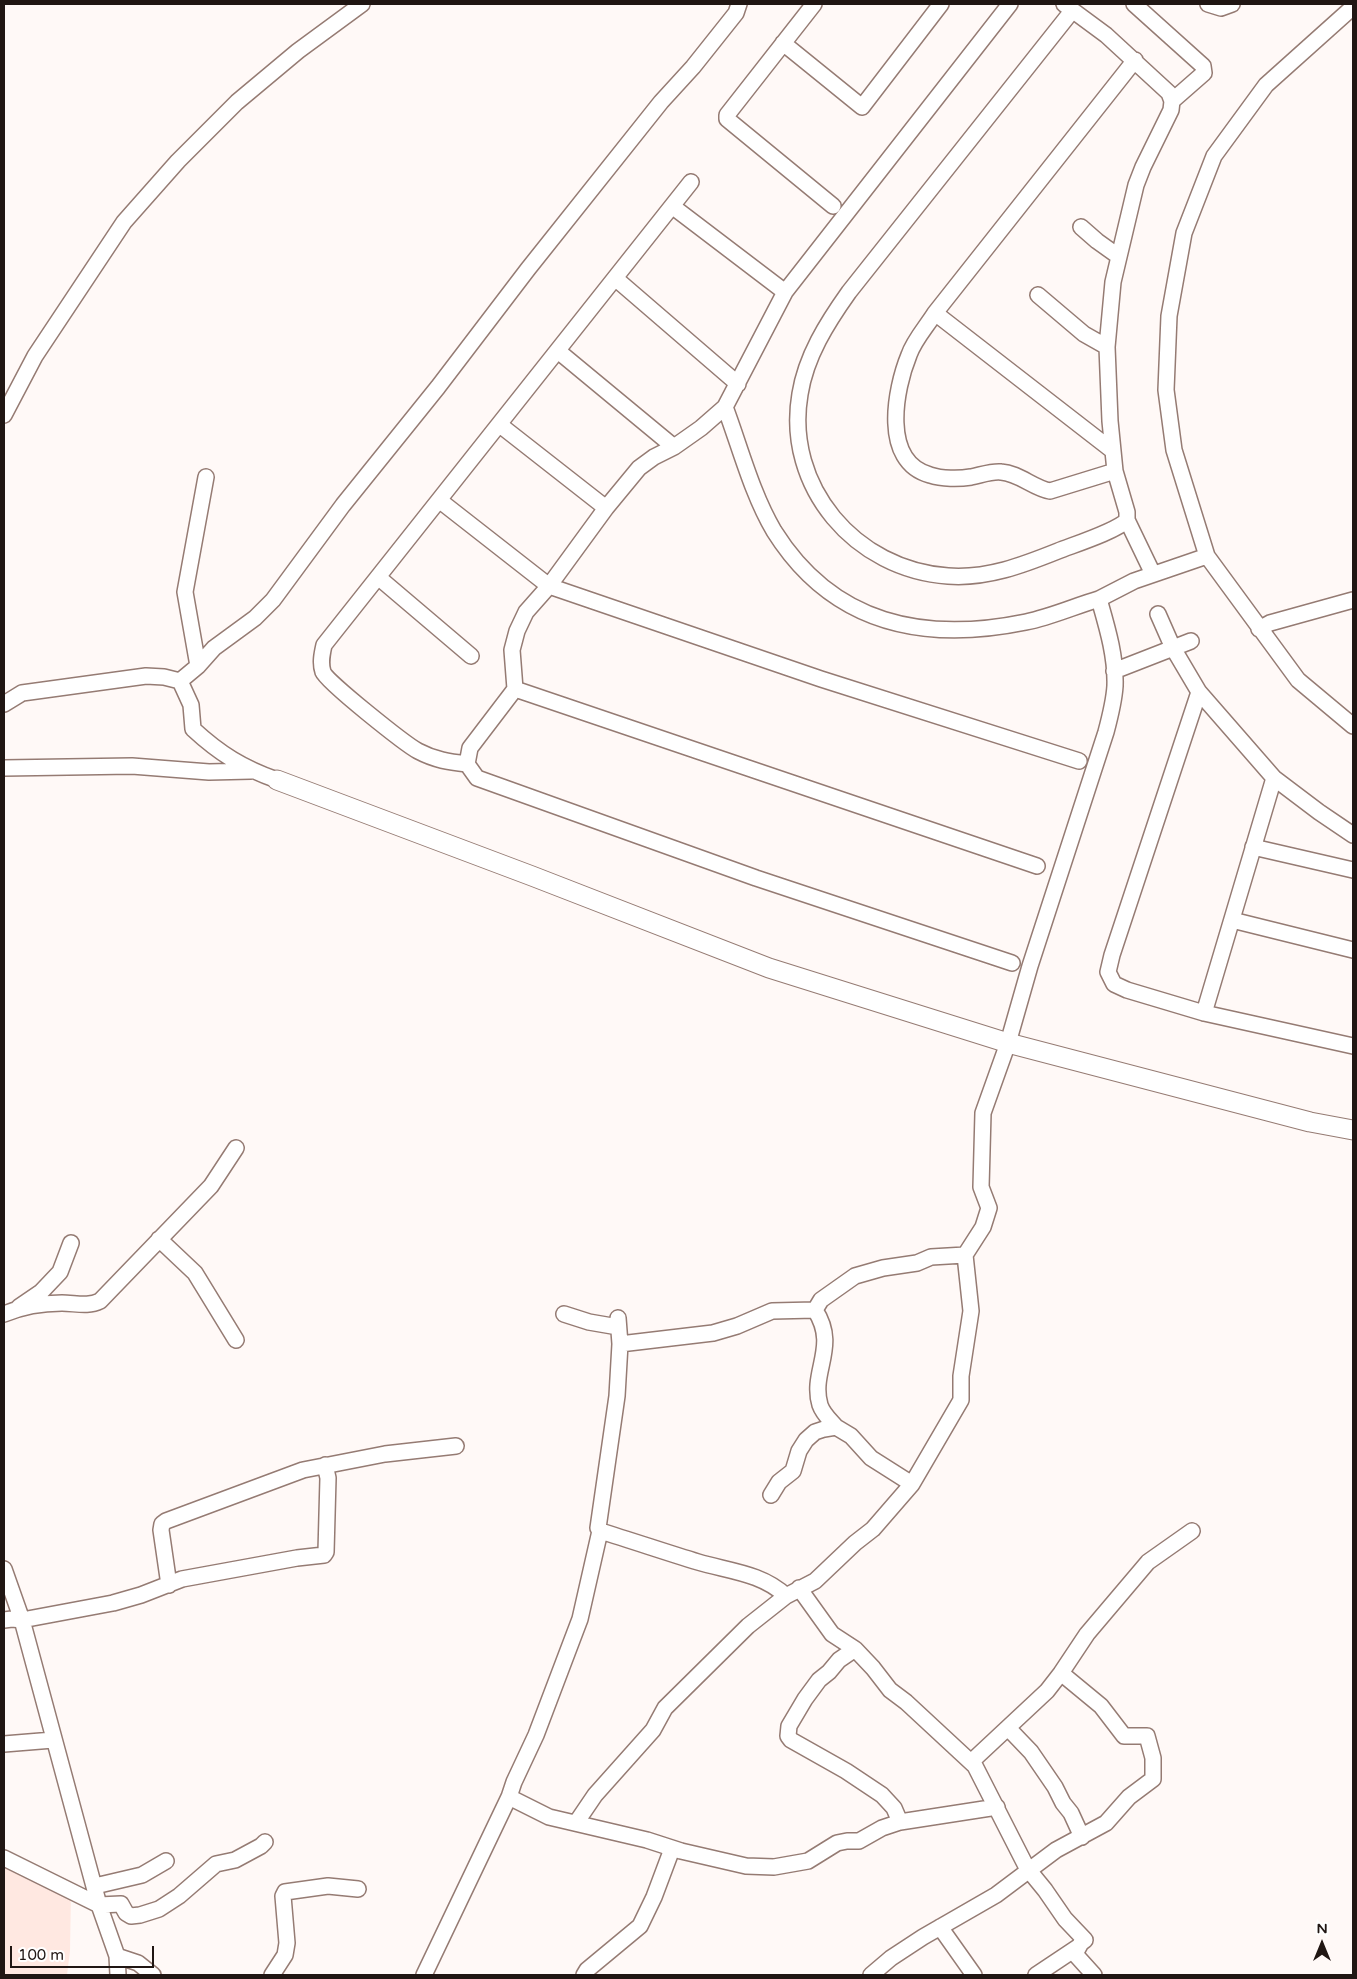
<!DOCTYPE html>
<style>
body{margin:0}
#map{position:relative;width:1357px;height:1979px;overflow:hidden;background:#fff9f7;font-family:"Varela Round",sans-serif}
canvas{display:block}
.frame{position:absolute;inset:0;border:5px solid #201613;pointer-events:none}
.north{position:absolute;left:1297px;top:1919px;width:50px;height:50px;-webkit-text-stroke:4px #fff;paint-order:stroke;rotate:0deg;font-size:14px;font-weight:700;line-height:20px;text-align:center;color:#201613}
.north::after{content:'';display:block;margin:auto;width:18px;height:22px;background:#201613;clip-path:polygon(50% 0,100% 100%,50% 72%,0 100%)}
.scale{position:absolute;left:10px;top:1946px;width:144px;height:22px;box-sizing:border-box;border:2px solid #201613;border-top:0;padding-left:6px;font-size:15px;line-height:18px;white-space:nowrap;color:#201613;-webkit-text-stroke:4px #fff;paint-order:stroke}
</style>
<div id="map">
<canvas width="1357" height="1979"></canvas>
<div class="frame"></div>
<div class="north">N</div>
<div class="scale">100 m</div>
</div>
<script>
const ctx = document.querySelector('canvas').getContext('2d');
ctx.lineJoin = 'round';
function fillPath(path, color) { ctx.fillStyle = color; ctx.fill(path, 'evenodd'); }
function trace(path, color, width, dash) { ctx.strokeStyle = color; ctx.lineWidth = width; ctx.lineCap = dash ? 'butt' : 'round'; ctx.setLineDash(dash || []); ctx.stroke(path); }
const built = new Path2D(`
 M 4,1858 L 71,1891 L 70,1951 L 67,1975 L 4,1975 Z`);
const minor = new Path2D(`
 M 814,4 L 727,115 L 727,119 L 833,206
 M 1064,4 L 1106,35 L 1169,93 L 1172,101 L 1171,110 L 1143,167 L 1136,185 L 1113,282 L 1107,347 L 1110,421 L 1115,471 L 1127,512 L 1127,520 L 1153,574
 M 1134,4 L 1203,66 L 1204,73 L 1172,101
 M 1208,4 L 1221,8 L 1232,4
 M 1353,7 L 1266,85 L 1214,156 L 1184,233 L 1169,316 L 1166,390 L 1174,450 L 1207,556 L 1298,680 L 1353,726
 M 1072,11 L 849,292 C 827,323 806,356 800,394 C 784,487 856,570 948,576 C 987,579 1023,565 1058,551 C 1073,545 1117,531 1127,520
 M 783,43 L 862,107 L 941,4
 M 691,182 L 324,645 C 322,654 320,663 323,672 C 327,682 405,744 418,751 C 435,760 449,762 467,764 L 477,778 L 756,878 L 1012,963
 M 672,206 L 785,292
 M 1081,227 L 1097,241 L 1118,256
 M 615,278 L 738,384
 M 1038,295 L 1084,334 L 1107,347
 M 935,313 L 1113,451
 M 558,351 L 674,447
 M 725,407 C 740,447 752,494 774,531 C 833,625 924,643 1026,622 C 1051,617 1075,606 1099,599
 M 4,415 L 35,356 L 124,222 L 178,161 L 237,102 L 298,51 L 362,4
 M 500,425 L 606,508
 M 1115,471 L 1050,491 C 1033,488 1019,473 1001,472 C 992,471 981,475 971,477 C 959,479 942,479 930,475 C 881,462 895,389 909,355 C 914,340 927,326 935,313 L 1135,60
 M 439,500 L 549,586 L 821,679 L 1079,761
 M 378,577 L 471,656
 M 1158,614 L 1173,648 L 1199,692 L 1274,778 L 1319,812 L 1353,835
 M 1259,629 L 1270,623 L 1353,600
 M 198,666 L 185,592 L 206,477
 M 1114,671 L 1191,641
 M 180,681 L 198,666 L 214,648 L 255,618 L 273,600 L 343,505 L 438,387 L 528,269 L 661,102 L 693,67 L 736,13 L 739,4
 M 515,689 L 1037,866
 M 1199,692 L 1112,955 L 1108,972 L 1114,984 L 1127,990 L 1204,1013 L 1353,1046
 M 4,704 L 22,693 L 146,676 L 164,677 L 180,681 L 191,705 L 193,729 C 220,754 243,768 277,780
 M 467,764 L 470,748 L 515,689 L 512,650 L 517,631 L 526,612 L 549,586 L 606,508 L 639,468 L 654,457 L 674,447 L 701,428 L 725,407 L 785,292 L 1010,4
 M 4,768 L 132,766 L 209,772 L 251,771
 M 1253,847 L 1353,870
 M 1232,920 L 1353,950
 M 1204,1013 L 1274,778
 M 159,1239 L 195,1273 L 236,1340
 M 19,1307 L 41,1292 L 60,1272 L 71,1243
 M 815,1310 C 839,1347 810,1371 820,1405 C 823,1414 831,1421 836,1427
 M 4,1314 C 21,1307 43,1303 62,1303 C 75,1303 88,1307 100,1301 L 211,1186 L 236,1148
 M 564,1314 L 589,1322 L 618,1327
 M 620,1344 L 713,1333 L 737,1326 L 772,1311 L 815,1310 L 821,1300 L 855,1276 L 883,1268 L 917,1263 L 931,1257 L 965,1255 L 983,1227 L 989,1208 L 981,1187 L 983,1113 L 1008,1043 L 1030,966 L 1106,732 C 1110,717 1114,702 1115,686 C 1116,656 1107,627 1099,599 L 1134,581 L 1207,556
 M 771,1495 L 779,1482 L 793,1471 L 799,1451 L 806,1440 L 815,1432 L 824,1429 L 836,1427 L 851,1436 L 871,1458 L 912,1484
 M 600,1531 C 633,1541 665,1552 698,1562 C 728,1571 762,1573 786,1596
 M 4,1569 L 22,1620 L 99,1905 L 117,1956 L 118,1975
 M 169,1585 L 161,1530 L 162,1524 L 166,1521 L 303,1470 L 385,1454 L 456,1446
 M 799,1588 L 832,1634 L 855,1649 L 873,1668 L 890,1690 L 906,1702 L 975,1766 L 1027,1868 L 1045,1890 L 1065,1919 L 1085,1940 L 1081,1943 L 1075,1954 L 1094,1975
 M 4,1620 L 12,1619 L 22,1620 L 113,1603 L 141,1595 L 182,1579 L 297,1558 L 324,1555 L 326,1552 L 328,1478 L 325,1465
 M 855,1649 L 839,1660 L 829,1672 L 819,1680 L 805,1699 L 789,1726 L 788,1736 L 791,1740 L 846,1771 L 882,1795 L 894,1808 L 900,1822
 M 1008,1728 L 1031,1752 L 1055,1787 L 1063,1803 L 1071,1813 L 1082,1837
 M 4,1744 L 53,1740
 M 971,1762 L 1047,1691 L 1061,1673 L 1087,1634 L 1148,1562 L 1192,1531
 M 509,1797 L 549,1817 L 647,1840 L 681,1851 L 746,1866 L 774,1867 L 808,1861 L 837,1843 L 847,1841 L 859,1841 L 882,1828 L 900,1822 L 997,1807
 M 576,1823 L 595,1795 L 653,1730 L 665,1708 L 748,1626 L 786,1596 L 815,1581 L 855,1543 L 873,1529 L 912,1484 L 961,1400 L 961,1376 L 971,1311 L 965,1255
 M 4,1858 L 99,1905 L 121,1904 L 126,1913 L 131,1916 L 140,1915 L 159,1909 L 179,1896 L 216,1864 L 235,1860 L 261,1846 L 265,1842
 M 95,1886 L 142,1875 L 166,1861
 M 940,1927 L 974,1975
 M 117,1956 L 138,1963 L 153,1975
 M 272,1975 L 285,1955 L 287,1943 L 283,1896 L 285,1892 L 328,1886 L 358,1889
 M 424,1975 L 509,1797 L 514,1782 L 536,1735 L 580,1619 L 600,1531 L 598,1528 L 617,1396 L 620,1344 L 618,1318
 M 584,1975 L 587,1970 L 640,1926 L 654,1897 L 672,1849
 M 871,1975 L 891,1958 L 923,1937 L 996,1895 L 1056,1850 L 1106,1823 L 1129,1797 L 1153,1779 L 1153,1758 L 1147,1736 L 1124,1736 L 1101,1706 L 1061,1673
 M 1036,1975 L 1078,1947`);
const major = new Path2D(`
 M 277,780 L 532,876 L 769,968 L 1008,1043 L 1310,1122 L 1353,1130`);
fillPath(built, '#ffe8e1');
trace(minor, '#957b73', 18);
trace(major, '#957b73', 21);
trace(minor, '#fff', 15);
trace(major, '#fff', 19);
</script>
